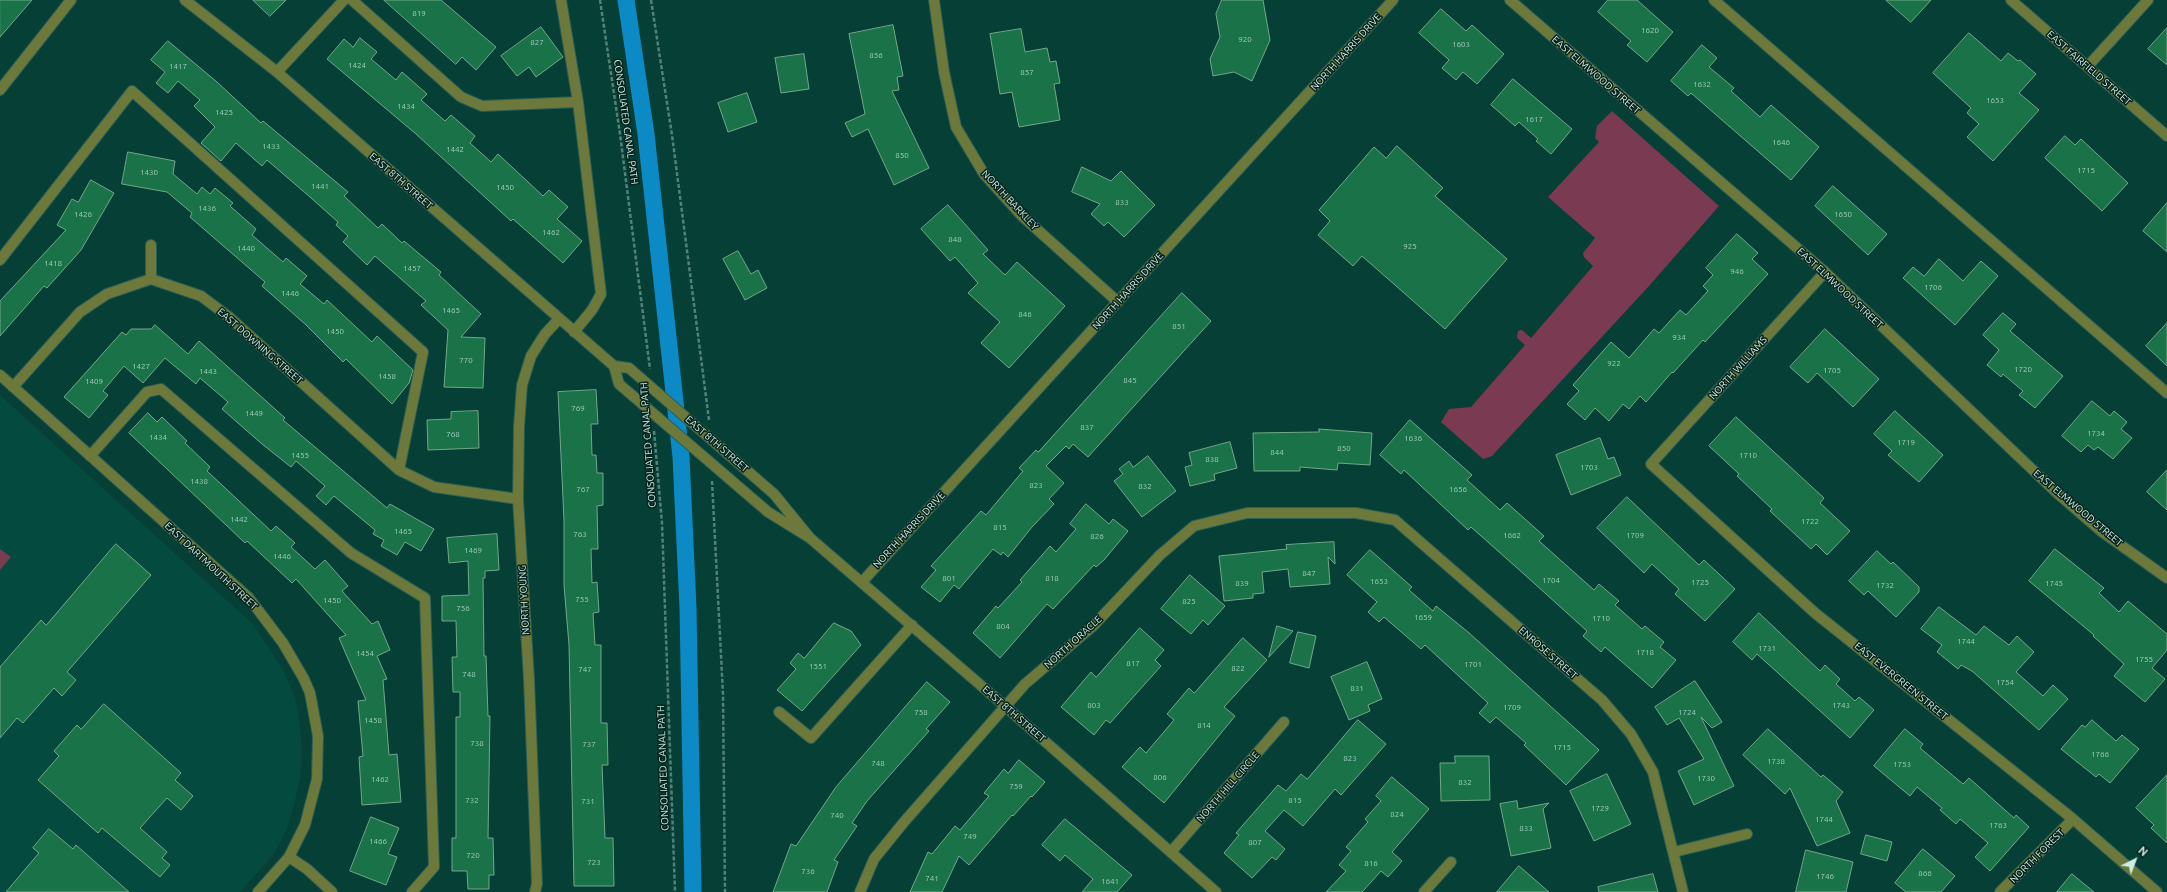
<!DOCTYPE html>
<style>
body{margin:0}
#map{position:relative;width:2167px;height:892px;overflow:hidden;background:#063f36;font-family:Ubuntu,sans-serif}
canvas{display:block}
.north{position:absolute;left:2115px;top:840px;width:40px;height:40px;-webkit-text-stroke:3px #06231d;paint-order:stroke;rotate:42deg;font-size:11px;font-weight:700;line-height:16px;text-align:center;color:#cdeee5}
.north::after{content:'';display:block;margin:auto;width:14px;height:18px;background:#cdeee5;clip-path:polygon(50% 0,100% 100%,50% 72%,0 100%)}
</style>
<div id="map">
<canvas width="2167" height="892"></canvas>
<div class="north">N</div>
</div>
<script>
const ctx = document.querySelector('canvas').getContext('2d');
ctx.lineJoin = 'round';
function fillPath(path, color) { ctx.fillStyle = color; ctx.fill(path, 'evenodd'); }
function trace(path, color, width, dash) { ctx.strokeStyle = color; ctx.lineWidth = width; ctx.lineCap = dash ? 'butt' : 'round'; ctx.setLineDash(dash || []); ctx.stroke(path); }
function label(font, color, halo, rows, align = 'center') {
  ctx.font = font + ' Ubuntu,sans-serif'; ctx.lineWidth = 3; ctx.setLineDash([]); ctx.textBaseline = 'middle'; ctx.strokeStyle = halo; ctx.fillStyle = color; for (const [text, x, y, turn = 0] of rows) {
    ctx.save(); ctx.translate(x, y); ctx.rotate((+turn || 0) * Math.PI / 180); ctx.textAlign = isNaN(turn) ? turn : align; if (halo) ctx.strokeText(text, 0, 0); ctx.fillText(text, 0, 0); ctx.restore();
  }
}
const built = new Path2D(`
 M 0,395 L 253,624 L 283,670 L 295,697 L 300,725 L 302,753 L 300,777 L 293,809 L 286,831 L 274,854 L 240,892 L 0,892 Z`);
const green = new Path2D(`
 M 1612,111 L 1719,206 L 1649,286 L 1492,456 L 1483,459 L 1441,422 L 1449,409 L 1471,407 L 1525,345 L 1517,338 L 1518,331 L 1522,330 L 1531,338 L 1593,266 L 1584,257 L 1583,253 L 1595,238 L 1548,197 L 1599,142 L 1595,138 L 1597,126 Z
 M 0,549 L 11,557 L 0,570 Z`);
const canal = new Path2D(`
 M 626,0 L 646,134 L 681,457 L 688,608 L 693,892`);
const building = new Path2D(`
 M 0,0 L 32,0 L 0,37 Z
 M 253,0 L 286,0 L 270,16 Z
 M 384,0 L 441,0 L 496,47 L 476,70 L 462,57 L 456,64 Z
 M 1222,0 L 1263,0 L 1270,40 L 1252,81 L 1234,72 L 1213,76 L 1210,59 L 1220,37 L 1216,14 Z
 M 1608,0 L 1637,0 L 1673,32 L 1647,62 L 1627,45 L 1631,41 L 1598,12 Z
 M 1886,0 L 1931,0 L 1911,22 Z
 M 1441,9 L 1466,31 L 1472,25 L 1504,54 L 1477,84 L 1463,72 L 1456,80 L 1442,68 L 1449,60 L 1419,33 Z
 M 893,25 L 903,76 L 897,77 L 899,90 L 892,91 L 929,168 L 894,185 L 868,129 L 852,137 L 845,123 L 865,114 L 849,34 Z
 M 541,27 L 563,57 L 536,77 L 529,67 L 517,76 L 501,56 Z
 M 2167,28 L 2167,65 L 2148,49 Z
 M 1021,29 L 1025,52 L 1047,48 L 1050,62 L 1056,61 L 1060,83 L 1054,84 L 1060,120 L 1019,127 L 1012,92 L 1000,94 L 990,34 Z
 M 1969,33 L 2001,61 L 2008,53 L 2018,61 L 2020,60 L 2036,74 L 2019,93 L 2039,110 L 1993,161 L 1967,137 L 1979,124 L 1967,113 L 1971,108 L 1933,73 Z
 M 360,38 L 377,52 L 371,59 L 396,80 L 402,72 L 427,94 L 421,100 L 445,121 L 451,115 L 475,136 L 470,143 L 491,162 L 498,154 L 543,196 L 549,190 L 568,207 L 557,219 L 582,241 L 563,263 L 513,219 L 511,221 L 416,134 L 327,59 L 344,39 L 353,47 Z
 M 168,41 L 217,82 L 261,123 L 263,121 L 348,192 L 344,196 L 378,228 L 382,224 L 402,243 L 404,241 L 441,272 L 439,275 L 481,314 L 461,337 L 485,338 L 483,388 L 444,387 L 448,330 L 421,305 L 426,301 L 375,256 L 367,265 L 343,242 L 348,236 L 336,225 L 338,222 L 310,197 L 267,160 L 262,166 L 236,143 L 221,161 L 201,143 L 215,127 L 194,106 L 200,100 L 178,81 L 168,93 L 156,83 L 165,72 L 151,60 Z
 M 1702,45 L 1717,58 L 1709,67 L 1734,88 L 1731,91 L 1760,117 L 1771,105 L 1819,147 L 1791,180 L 1691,93 L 1688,96 L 1671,81 Z
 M 804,54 L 809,89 L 781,93 L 775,58 Z
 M 1513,79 L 1572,129 L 1551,154 L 1536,141 L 1538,139 L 1519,122 L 1515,126 L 1491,105 Z
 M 747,93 L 757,122 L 728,132 L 718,103 Z
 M 2065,136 L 2075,145 L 2081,139 L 2128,183 L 2102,211 L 2045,158 Z
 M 1397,146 L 1443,188 L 1435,196 L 1507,259 L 1445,329 L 1362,256 L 1353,266 L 1318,235 L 1330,221 L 1319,210 L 1374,147 L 1386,158 Z
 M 128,152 L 175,161 L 173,174 L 197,194 L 202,187 L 210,194 L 215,188 L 233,203 L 230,206 L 256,229 L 252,235 L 283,262 L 286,258 L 307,276 L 300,284 L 324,304 L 327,300 L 372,342 L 377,336 L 413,370 L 409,383 L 392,404 L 346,359 L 343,362 L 305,324 L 262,286 L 265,282 L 190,217 L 192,213 L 167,192 L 122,184 Z
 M 1082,167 L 1111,181 L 1121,171 L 1155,205 L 1124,237 L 1108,222 L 1104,226 L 1091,214 L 1100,204 L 1072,192 Z
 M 91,180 L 114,193 L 81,250 L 47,288 L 44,286 L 0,336 L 0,301 L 66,230 L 57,225 L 72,199 L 78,202 Z
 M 1833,186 L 1887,234 L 1868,255 L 1815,206 Z
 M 2167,203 L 2167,252 L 2143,231 Z
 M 948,205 L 988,250 L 983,254 L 1005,275 L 1017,262 L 1065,306 L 1009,368 L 981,343 L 1000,322 L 968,293 L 978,283 L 955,257 L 950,261 L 921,229 Z
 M 1737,234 L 1758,253 L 1752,259 L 1768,274 L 1705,342 L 1703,340 L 1673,373 L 1672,372 L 1646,402 L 1640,396 L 1629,409 L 1623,404 L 1609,421 L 1595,408 L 1585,420 L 1567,404 L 1579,391 L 1573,385 L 1611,342 L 1629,358 L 1654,329 L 1659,333 L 1680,310 L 1686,315 L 1708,291 L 1703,286 L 1713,275 L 1706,268 Z
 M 738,251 L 751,274 L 758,270 L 767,288 L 745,300 L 723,259 Z
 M 1939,259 L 1963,281 L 1981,261 L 1998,276 L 1955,325 L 1903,278 L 1913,267 L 1924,276 Z
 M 1182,293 L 1211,321 L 1088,457 L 1073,444 L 1069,449 L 1066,446 L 1046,466 L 1064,483 L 1049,499 L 1054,504 L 1032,527 L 1008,557 L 1003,552 L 1001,555 L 993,549 L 959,589 L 954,585 L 940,602 L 921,587 L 936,570 L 931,566 L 981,511 L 986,515 L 1023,471 L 1019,468 L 1036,450 L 1038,452 Z
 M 2003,313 L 2016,324 L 2010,331 L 2063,376 L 2035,408 L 2019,395 L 2023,391 L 2003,374 L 2001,377 L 1987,365 L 1999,350 L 1983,335 Z
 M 2167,323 L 2167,366 L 2146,346 Z
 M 155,325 L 188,354 L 199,341 L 285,418 L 283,420 L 387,508 L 390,504 L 434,529 L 421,551 L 405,542 L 397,555 L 381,546 L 384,540 L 373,534 L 375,530 L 334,496 L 326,505 L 316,496 L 325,486 L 296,461 L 291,467 L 262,444 L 222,409 L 228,402 L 200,378 L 196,384 L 165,358 L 143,383 L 124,366 L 103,391 L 108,395 L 89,418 L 64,397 L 122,332 L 126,335 L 131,329 L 151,329 Z
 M 1825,329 L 1879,379 L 1853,407 L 1817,373 L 1808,383 L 1790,367 Z
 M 596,390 L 598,424 L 591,424 L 592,455 L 596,455 L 597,473 L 603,473 L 603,505 L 597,506 L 598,549 L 591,549 L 592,583 L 597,582 L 599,612 L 593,613 L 595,645 L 601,645 L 601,723 L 607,723 L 608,765 L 602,765 L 605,838 L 613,838 L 614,886 L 574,886 L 569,645 L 564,585 L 564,520 L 558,392 Z
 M 2092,401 L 2110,416 L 2114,411 L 2127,422 L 2121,429 L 2132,438 L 2113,459 L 2098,447 L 2094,450 L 2088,445 L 2081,452 L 2062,436 Z
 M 478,411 L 479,448 L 428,450 L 427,420 L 451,419 L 451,412 Z
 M 1895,411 L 1943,455 L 1919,482 L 1888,455 L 1892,451 L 1874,434 Z
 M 148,413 L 157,422 L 162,417 L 187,441 L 185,443 L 210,467 L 207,471 L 271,531 L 276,526 L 295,543 L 291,547 L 315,569 L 325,560 L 348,586 L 342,591 L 372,624 L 378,621 L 390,650 L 377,656 L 387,679 L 383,680 L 389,755 L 397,754 L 401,802 L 362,805 L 359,757 L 363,756 L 358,701 L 366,700 L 339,638 L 346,635 L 296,579 L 292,583 L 247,541 L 245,543 L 129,433 Z
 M 1736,417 L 1824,498 L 1820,503 L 1850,531 L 1827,555 L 1816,544 L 1811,549 L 1770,511 L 1772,509 L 1737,476 L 1739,474 L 1709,446 Z
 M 1410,420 L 1472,475 L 1467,480 L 1500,510 L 1507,503 L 1544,536 L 1539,541 L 1594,590 L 1599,584 L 1619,601 L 1615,605 L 1642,629 L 1645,626 L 1664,642 L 1660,647 L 1676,660 L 1652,688 L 1605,647 L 1601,652 L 1583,636 L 1587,631 L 1525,575 L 1471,527 L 1468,530 L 1404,470 L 1401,474 L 1380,455 Z
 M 1319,429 L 1372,433 L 1370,465 L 1338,463 L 1337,470 L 1300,467 L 1300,471 L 1254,471 L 1253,433 L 1319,432 Z
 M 1600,438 L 1608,459 L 1614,457 L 1621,475 L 1571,495 L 1556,455 Z
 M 1230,442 L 1237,468 L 1214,474 L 1215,480 L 1190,486 L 1185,467 L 1192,465 L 1189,453 Z
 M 1148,456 L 1176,491 L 1142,517 L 1114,481 L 1123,474 L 1119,469 L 1129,461 L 1133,467 Z
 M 2167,470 L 2167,510 L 2147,492 Z
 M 1627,497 L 1699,565 L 1704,560 L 1735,589 L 1705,621 L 1675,594 L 1679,589 L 1652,564 L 1644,573 L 1597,528 Z
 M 1086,504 L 1109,524 L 1113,519 L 1128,531 L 1104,560 L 1096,567 L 1094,565 L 1053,609 L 1047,604 L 1000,658 L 973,633 L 996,606 L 998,608 L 1022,582 L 1020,580 L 1050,546 L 1056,552 L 1076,529 L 1070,524 Z
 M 497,534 L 499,570 L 485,571 L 485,578 L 483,578 L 484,656 L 486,656 L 488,716 L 490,716 L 488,838 L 493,838 L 494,875 L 489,875 L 489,889 L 468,889 L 467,871 L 452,871 L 452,838 L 456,838 L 456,717 L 460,717 L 460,692 L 453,692 L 452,657 L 457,657 L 456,621 L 442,621 L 442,596 L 469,595 L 468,561 L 449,563 L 447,538 Z
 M 1334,542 L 1335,564 L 1328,557 L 1330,584 L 1290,587 L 1288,569 L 1262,572 L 1264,593 L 1253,594 L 1253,598 L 1224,601 L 1219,556 L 1287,549 L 1286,545 Z
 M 116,544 L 151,575 L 67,672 L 76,680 L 62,696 L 54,688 L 23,723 L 17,718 L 0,738 L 0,667 L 41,620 L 46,625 Z
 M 2055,549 L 2104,588 L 2099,593 L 2119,612 L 2128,601 L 2167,634 L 2167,650 L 2152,668 L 2165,679 L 2145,702 L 2114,676 L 2124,664 L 2093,636 L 2094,635 L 2029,581 Z
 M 1370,550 L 1412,587 L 1409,590 L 1433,611 L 1436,606 L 1468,632 L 1599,750 L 1566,785 L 1524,745 L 1526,743 L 1496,717 L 1490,723 L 1479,713 L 1488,703 L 1425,645 L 1421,649 L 1384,617 L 1379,622 L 1368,612 L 1377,602 L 1347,575 Z
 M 1877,551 L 1891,564 L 1893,562 L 1919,587 L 1919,592 L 1896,617 L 1868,591 L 1864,595 L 1849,581 Z
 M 1190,575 L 1225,606 L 1208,625 L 1203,620 L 1191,634 L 1161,609 Z
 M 1939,607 L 1976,635 L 1984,626 L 2009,645 L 2017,636 L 2034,652 L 2016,672 L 2043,696 L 2053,685 L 2068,699 L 2039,730 L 1972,671 L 1961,665 L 1958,669 L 1937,652 L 1942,645 L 1921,629 Z
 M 1759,613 L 1820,671 L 1825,665 L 1840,679 L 1836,684 L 1855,701 L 1859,697 L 1874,710 L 1850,738 L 1757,654 L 1752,660 L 1733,642 Z
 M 834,623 L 851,631 L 861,645 L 802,711 L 777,690 L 796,669 L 790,663 L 798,653 L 804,658 Z
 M 1277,626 L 1293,631 L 1269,657 Z
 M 1140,628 L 1164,650 L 1155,660 L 1161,666 L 1110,723 L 1106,720 L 1094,735 L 1061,707 L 1091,672 L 1096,677 Z
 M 1298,632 L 1316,636 L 1309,668 L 1290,663 Z
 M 1243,638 L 1267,660 L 1224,707 L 1235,716 L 1164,803 L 1122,767 L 1140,747 L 1146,753 L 1174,720 L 1167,714 L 1189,688 L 1194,693 Z
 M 1367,662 L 1382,699 L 1368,705 L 1370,711 L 1349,720 L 1331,677 Z
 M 1695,681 L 1722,722 L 1712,728 L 1701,717 L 1734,786 L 1694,805 L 1678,771 L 1704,759 L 1679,718 L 1667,725 L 1655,707 Z
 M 927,682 L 950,702 L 926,729 L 929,731 L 867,801 L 852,823 L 857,826 L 834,860 L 838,862 L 827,892 L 773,892 L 791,844 L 796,846 L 836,787 Z
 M 104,704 L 181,773 L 175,780 L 193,796 L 181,810 L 167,798 L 140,828 L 167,852 L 162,858 L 170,865 L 160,877 L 102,828 L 98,833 L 38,780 L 59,756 L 54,751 L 77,725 L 81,729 Z
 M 1358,720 L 1386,744 L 1341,795 L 1335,789 L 1303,826 L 1284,810 L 1265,831 L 1285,849 L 1276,860 L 1272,857 L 1252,878 L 1224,853 L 1239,835 L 1236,833 L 1278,785 L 1286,791 L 1301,774 L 1307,779 Z
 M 2092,720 L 2116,741 L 2122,735 L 2139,749 L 2110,783 L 2099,774 L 2096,777 L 2061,749 L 2082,725 L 2085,727 Z
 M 1768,729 L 1821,777 L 1823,775 L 1843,792 L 1836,801 L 1850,833 L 1817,846 L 1790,788 L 1785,794 L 1743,755 Z
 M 1905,729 L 1923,744 L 1920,748 L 1963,784 L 1969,778 L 2014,818 L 2016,815 L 2029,827 L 1990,871 L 1975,857 L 1988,843 L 1960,819 L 1956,824 L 1940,810 L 1942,808 L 1917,787 L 1910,796 L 1874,766 Z
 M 1455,756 L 1489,756 L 1490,800 L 1441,801 L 1440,763 L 1455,763 Z
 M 1019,760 L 1045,782 L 1032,797 L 1031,796 L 1013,816 L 1012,815 L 969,865 L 959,856 L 942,892 L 910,892 L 928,852 L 932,854 L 955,826 L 960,830 L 989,796 L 984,793 L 1004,769 L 1008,773 Z
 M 1607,774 L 1631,824 L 1594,841 L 1570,791 Z
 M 2167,775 L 2167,843 L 2151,828 L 2154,825 L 2136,808 Z
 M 1392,777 L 1429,809 L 1392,852 L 1402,861 L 1388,877 L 1381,871 L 1362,892 L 1326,892 L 1346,871 L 1339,865 L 1351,851 L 1346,847 L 1368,822 L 1365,819 L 1381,801 L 1376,796 Z
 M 1517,801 L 1518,809 L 1549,803 L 1543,809 L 1551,848 L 1511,856 L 1500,804 Z
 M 371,817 L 399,828 L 388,854 L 397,857 L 386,885 L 350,871 Z
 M 1065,819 L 1132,875 L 1117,892 L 1082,892 L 1093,879 L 1065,855 L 1060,861 L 1042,845 Z
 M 49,829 L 73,849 L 76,845 L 129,892 L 6,892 L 39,853 L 33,848 Z
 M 1866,835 L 1892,842 L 1887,861 L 1861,854 Z
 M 1923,849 L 1955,876 L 1941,892 L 1906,892 L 1895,883 Z
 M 1806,850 L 1853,862 L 1846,892 L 1796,892 Z
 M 1519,866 L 1549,892 L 1497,892 Z
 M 1653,874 L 1658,892 L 1599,892 L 1598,887 Z
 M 2072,874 L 2094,892 L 2057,892 Z`);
const path = new Path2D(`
 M 600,0 L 620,134 L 650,369
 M 651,0 L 672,135 L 709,420
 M 654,431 L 662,523 L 675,892
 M 712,481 L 723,694 L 725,892`);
const minor = new Path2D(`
 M 185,0 L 277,72 L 614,366 L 619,384 L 768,512 L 810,538
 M 352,0 L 461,97 L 482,106 L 578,102
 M 561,0 L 578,102 L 601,294 L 592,310 L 574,332
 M 934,0 L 944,72 L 956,127 L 984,174 L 1021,215 L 1118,302
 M 1510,0 L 1825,272 L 2056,492 L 2101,531 L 2167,578
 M 1714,0 L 2167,393
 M 2011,0 L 2167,136
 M 2088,66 L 2148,0
 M 277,72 L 344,0
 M 0,90 L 71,0
 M 0,260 L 132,91 L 423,352 L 399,470
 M 1825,272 L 1651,464 L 1815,613 L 2073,819 L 2157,892
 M 151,279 L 151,245
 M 614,366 L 629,368 L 774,494 L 810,538 L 1006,707 L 1216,892
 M 0,375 L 249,598 L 283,643 L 304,679 L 310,693 L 318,736 L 317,779 L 305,825 L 289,857 L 258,892
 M 13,387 L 80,312 L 107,294 L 151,279 L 201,296 L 229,317 L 399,470 L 434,487 L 518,499
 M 90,456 L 147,392 L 161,389 L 351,553 L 425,598 L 434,867 L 412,892
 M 862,582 L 1393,0
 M 779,712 L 811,738 L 912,625
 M 1171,852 L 1284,722
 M 1674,852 L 1747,834
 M 289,857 L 307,869 L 332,892
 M 535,892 L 537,884 L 529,679 L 518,499 L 519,426 L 522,385 L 531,356 L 545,334 L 559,319
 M 860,892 L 874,859 L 904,822 L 1025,684 L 1093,626 L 1160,555 L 1194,526 L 1247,513 L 1356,513 L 1395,520 L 1602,700 L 1631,734 L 1653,772 L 1683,892
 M 1424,892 L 1451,862
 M 2000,892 L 2073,819`);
const numberNames = [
 ["819",419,13],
 ["1620",1650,30],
 ["920",1245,39],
 ["827",537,42],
 ["1603",1461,44],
 ["856",876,55],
 ["1424",357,65],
 ["1417",178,66],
 ["857",1027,72],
 ["1632",1702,84],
 ["1653",1995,100],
 ["1434",406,106],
 ["1425",224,112],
 ["1617",1534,119],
 ["1646",1781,142],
 ["1433",271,146],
 ["1442",455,149],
 ["850",902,155],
 ["1715",2086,170],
 ["1430",149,172],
 ["1441",320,186],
 ["1450",505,187],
 ["833",1122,202],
 ["1436",207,208],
 ["1426",83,214],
 ["1650",1843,214],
 ["1462",551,232],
 ["848",955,239],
 ["925",1410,246],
 ["1440",246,248],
 ["1418",53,263],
 ["1457",412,268],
 ["946",1737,271],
 ["1706",1933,287],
 ["1446",290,293],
 ["1465",451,310],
 ["846",1025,314],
 ["851",1179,326],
 ["1450",335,331],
 ["934",1679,337],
 ["770",466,360],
 ["922",1614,363],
 ["1427",141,366],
 ["1720",2023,369],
 ["1705",1832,370],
 ["1443",208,371],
 ["1458",387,376],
 ["845",1130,380],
 ["1409",94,381],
 ["769",578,408],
 ["1449",254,413],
 ["837",1087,427],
 ["1734",2096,433],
 ["768",453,434],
 ["1434",158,437],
 ["1636",1413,438],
 ["1719",1906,442],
 ["850",1344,448],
 ["844",1277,452],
 ["1455",300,455],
 ["1710",1748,455],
 ["838",1212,459],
 ["1703",1589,467],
 ["1438",199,481],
 ["823",1036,485],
 ["832",1145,486],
 ["767",583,489],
 ["1656",1458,489],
 ["1442",239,519],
 ["1722",1810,521],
 ["815",1000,527],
 ["1465",403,531],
 ["763",580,534],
 ["1662",1512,535],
 ["1709",1635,535],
 ["826",1097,536],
 ["1469",473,550],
 ["1446",282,556],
 ["847",1309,573],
 ["801",949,578],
 ["818",1052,578],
 ["1704",1551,580],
 ["1653",1379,581],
 ["1725",1700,582],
 ["839",1242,583],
 ["1745",2054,583],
 ["1732",1885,585],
 ["755",582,599],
 ["1450",332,600],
 ["825",1189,601],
 ["756",463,608],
 ["1659",1423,617],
 ["1710",1601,618],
 ["804",1003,626],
 ["1744",1966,641],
 ["1731",1767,648],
 ["1718",1645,652],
 ["1454",365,653],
 ["1755",2144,659],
 ["817",1133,663],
 ["1701",1473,664],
 ["1551",818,666],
 ["822",1238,668],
 ["747",585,669],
 ["748",469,674],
 ["1754",2005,682],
 ["831",1357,688],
 ["803",1094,705],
 ["1743",1841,705],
 ["1709",1512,707],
 ["758",921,712],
 ["1724",1687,712],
 ["1458",373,720],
 ["814",1204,725],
 ["738",477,743],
 ["737",589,744],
 ["1715",1562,747],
 ["1766",2100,754],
 ["823",1350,758],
 ["1738",1776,761],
 ["748",878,763],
 ["1753",1902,764],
 ["806",1160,777],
 ["1730",1706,778],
 ["1462",380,779],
 ["832",1465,782],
 ["759",1016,786],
 ["732",472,800],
 ["815",1295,800],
 ["731",588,801],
 ["1729",1600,808],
 ["824",1397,814],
 ["740",837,815],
 ["1744",1824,819],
 ["1763",1998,825],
 ["833",1526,828],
 ["749",970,836],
 ["1466",378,841],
 ["807",1255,842],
 ["720",473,855],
 ["723",594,862],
 ["816",1371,863],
 ["736",808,871],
 ["866",1925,873],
 ["1746",1825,876],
 ["741",932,878],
 ["1641",1110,881]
];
const streetNames = [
 ["NORTH HARRIS DRIVE",1346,52,-48],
 ["EAST FAIRFIELD STREET",2089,68,41],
 ["EAST ELMWOOD STREET",1596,75,41],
 ["CONSOLIATED CANAL PATH",626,122,82],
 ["EAST 8TH STREET",401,181,41],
 ["NORTH BARKLEY",1010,200,47],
 ["EAST ELMWOOD STREET",1840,288,43],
 ["NORTH HARRIS DRIVE",1128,291,-48],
 ["EAST DOWNING STREET",260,346,41],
 ["NORTH WILLIAMS",1738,368,-48],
 ["EAST 8TH STREET",717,444,41],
 ["CONSOLIATED CANAL PATH",648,445,-94],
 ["EAST ELMWOOD STREET",2078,508,40],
 ["NORTH HARRIS DRIVE",909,530,-47],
 ["EAST DARTMOUTH STREET",211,566,43],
 ["NORTH YOUNG",524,600,-93],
 ["NORTH ORACLE",1073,642,-42],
 ["ENROSE STREET",1548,653,41],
 ["EAST EVERGREEN STREET",1901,681,39],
 ["EAST 8TH STREET",1014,714,41],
 ["CONSOLIATED CANAL PATH",663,768,-92],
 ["NORTH HILL CIRCLE",1228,787,-49],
 ["NORTH FOREST",2037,856,-45]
];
fillPath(built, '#044a3f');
fillPath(green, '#793a52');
trace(canal, '#0b8ac5', 17);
fillPath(building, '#1a7249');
trace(building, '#73a889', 1);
trace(minor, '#2a5e56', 12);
trace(path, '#528279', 2.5, [4, 2]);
trace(minor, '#6d783b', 10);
label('8px', '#a0cfbe', null, numberNames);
label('10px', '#cdeee5', '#06231d', streetNames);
</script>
